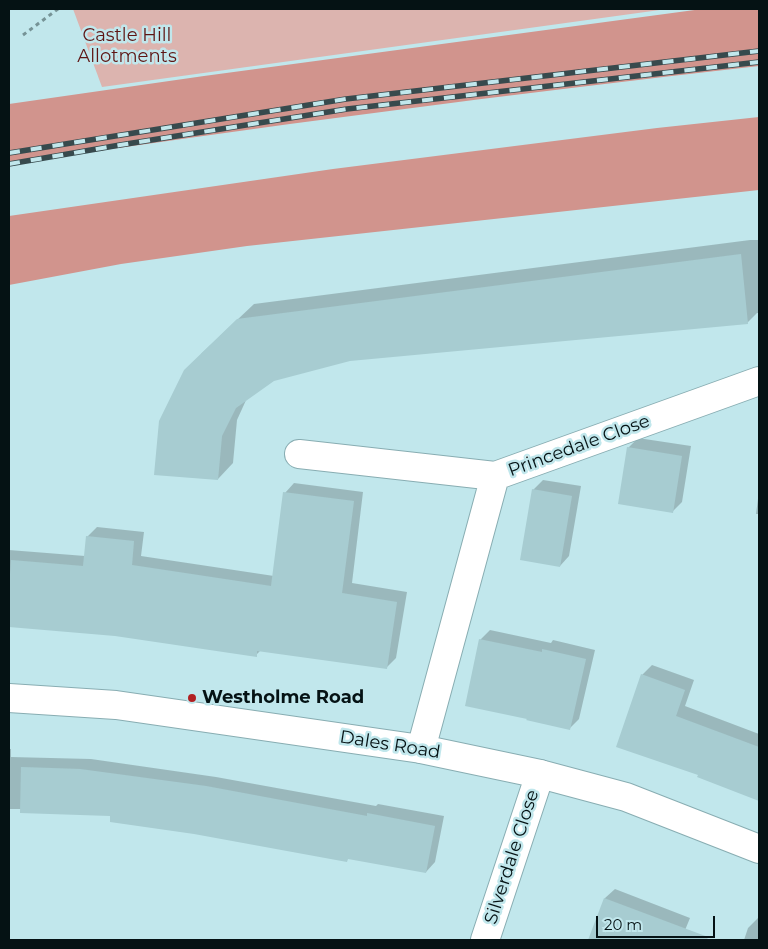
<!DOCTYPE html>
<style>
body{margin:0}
#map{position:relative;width:768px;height:949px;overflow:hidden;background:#c1e7ec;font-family:Montserrat,sans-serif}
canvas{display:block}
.frame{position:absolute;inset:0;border:10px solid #051214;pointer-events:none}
.scale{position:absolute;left:596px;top:916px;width:119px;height:22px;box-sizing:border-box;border:2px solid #051214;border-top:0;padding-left:6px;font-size:15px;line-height:18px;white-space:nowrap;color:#051214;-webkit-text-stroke:4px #c1e7ec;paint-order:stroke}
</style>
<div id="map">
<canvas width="768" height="949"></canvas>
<div class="frame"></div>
<div class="scale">20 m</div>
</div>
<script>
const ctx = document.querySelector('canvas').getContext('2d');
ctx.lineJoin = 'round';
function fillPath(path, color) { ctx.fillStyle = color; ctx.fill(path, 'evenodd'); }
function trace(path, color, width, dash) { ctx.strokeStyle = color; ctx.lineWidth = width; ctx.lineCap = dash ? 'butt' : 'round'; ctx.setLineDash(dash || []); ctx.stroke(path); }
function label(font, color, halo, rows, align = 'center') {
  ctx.font = font + ' Montserrat,sans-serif'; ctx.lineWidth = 5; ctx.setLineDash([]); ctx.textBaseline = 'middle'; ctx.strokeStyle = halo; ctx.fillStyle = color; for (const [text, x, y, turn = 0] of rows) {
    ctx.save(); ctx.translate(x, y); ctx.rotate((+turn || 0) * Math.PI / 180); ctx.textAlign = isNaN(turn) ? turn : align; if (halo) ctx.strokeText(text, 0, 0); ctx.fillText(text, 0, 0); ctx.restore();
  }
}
const green = new Path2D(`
 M 73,9 L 667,9 L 102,87 Z`);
const forest = new Path2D(`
 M 702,9 L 759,9 L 759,66 C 509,94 258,127 9,164 L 9,104 L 204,76 Z
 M 759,117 L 759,190 L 247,246 L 121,264 L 9,285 L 9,216 L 333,169 L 657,128 Z`);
const shadow = new Path2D(`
 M 750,240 L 759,240 L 759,313 L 757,313 L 747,323 L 349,359 L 273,380 L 247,398 L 237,420 L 233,463 L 218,479 L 201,354 L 254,304 Z
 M 638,438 L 691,446 L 682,502 L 673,511 L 628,448 Z
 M 543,480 L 581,486 L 569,556 L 560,566 L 533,490 Z
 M 294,483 L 363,492 L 352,583 L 407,592 L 396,658 L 386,668 L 261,650 L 256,655 L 115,635 L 9,625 L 9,550 L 85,556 L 87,537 L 97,527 L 144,532 L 141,556 L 274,576 L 285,493 Z
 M 759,491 L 759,514 L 756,514 Z
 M 490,630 L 551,643 L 553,640 L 595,650 L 579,719 L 569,729 L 480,640 Z
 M 652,665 L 694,680 L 685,706 L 759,734 L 759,799 L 698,776 L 699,774 L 642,675 Z
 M 9,749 L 11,749 L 11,757 L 91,759 L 216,777 L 376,806 L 378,804 L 444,816 L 435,862 L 426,872 L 112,815 L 21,809 L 9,809 Z
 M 615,889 L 690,918 L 681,940 L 589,940 L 605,898 Z
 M 758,918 L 759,918 L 759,940 L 744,940 L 748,928 Z`);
const building = new Path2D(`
 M 741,254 L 748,324 L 350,361 L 274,381 L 236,408 L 222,436 L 218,480 L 154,475 L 159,421 L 184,370 L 237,319 Z
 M 627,447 L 682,456 L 673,513 L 618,504 Z
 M 532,489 L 572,496 L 560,567 L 520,560 Z
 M 283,492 L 354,501 L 342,593 L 397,602 L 387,669 L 257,651 L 257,657 L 115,636 L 9,627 L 9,589 L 11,560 L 83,566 L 86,536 L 134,541 L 132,565 L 271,586 Z
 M 479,639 L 542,652 L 542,649 L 586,659 L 570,730 L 526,720 L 527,719 L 465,706 Z
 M 641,674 L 685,690 L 676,716 L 759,747 L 759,801 L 697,777 L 698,775 L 616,747 Z
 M 21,767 L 80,769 L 206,786 L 367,816 L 367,813 L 435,826 L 426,873 L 348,859 L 347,862 L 194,834 L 110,822 L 110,816 L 20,813 Z
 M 604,898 L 708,937 L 707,940 L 588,940 Z`);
const path = new Path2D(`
 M 23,35 L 58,9`);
const minor = new Path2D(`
 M 299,454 L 495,476
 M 421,749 L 495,476 L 759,381
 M 485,940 L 540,774`);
const tertiary = new Path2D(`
 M 9,698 L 116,705 L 421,749 L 540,774 L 626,797 L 759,849`);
const rail = new Path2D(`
 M 9,153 L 346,99 L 759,51
 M 9,164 L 120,145 L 347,109 L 759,62`);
const markers = [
 [192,698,5,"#b12022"]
];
const parkNames = [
 ["Castle Hill",127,36],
 ["Allotments",127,57]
];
const streetNames = [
 ["Princedale Close",579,446,-20],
 ["Dales Road",390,745,9],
 ["Silverdale Close",512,857,-72]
];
const poiNames = [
 ["Westholme Road",202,698]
];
fillPath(green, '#dcb4af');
fillPath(forest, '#d1948d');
fillPath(shadow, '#0003');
fillPath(building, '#a7ccd1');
trace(minor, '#88adb2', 30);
trace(tertiary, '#88adb2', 30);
trace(path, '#769396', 3, [4, 4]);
trace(minor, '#fff', 28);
trace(tertiary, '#fff', 28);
trace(rail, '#374a4d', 5.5);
trace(rail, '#c1e7ec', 4, [11]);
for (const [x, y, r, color] of markers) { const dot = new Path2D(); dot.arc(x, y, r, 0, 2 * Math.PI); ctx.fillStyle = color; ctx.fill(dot); trace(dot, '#c1e7ec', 2); }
label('18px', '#5e1513', '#c1e7ec', parkNames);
label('18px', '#051214', '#c1e7ec', streetNames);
label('bold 18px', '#051214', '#c1e7ec', poiNames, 'left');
</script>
